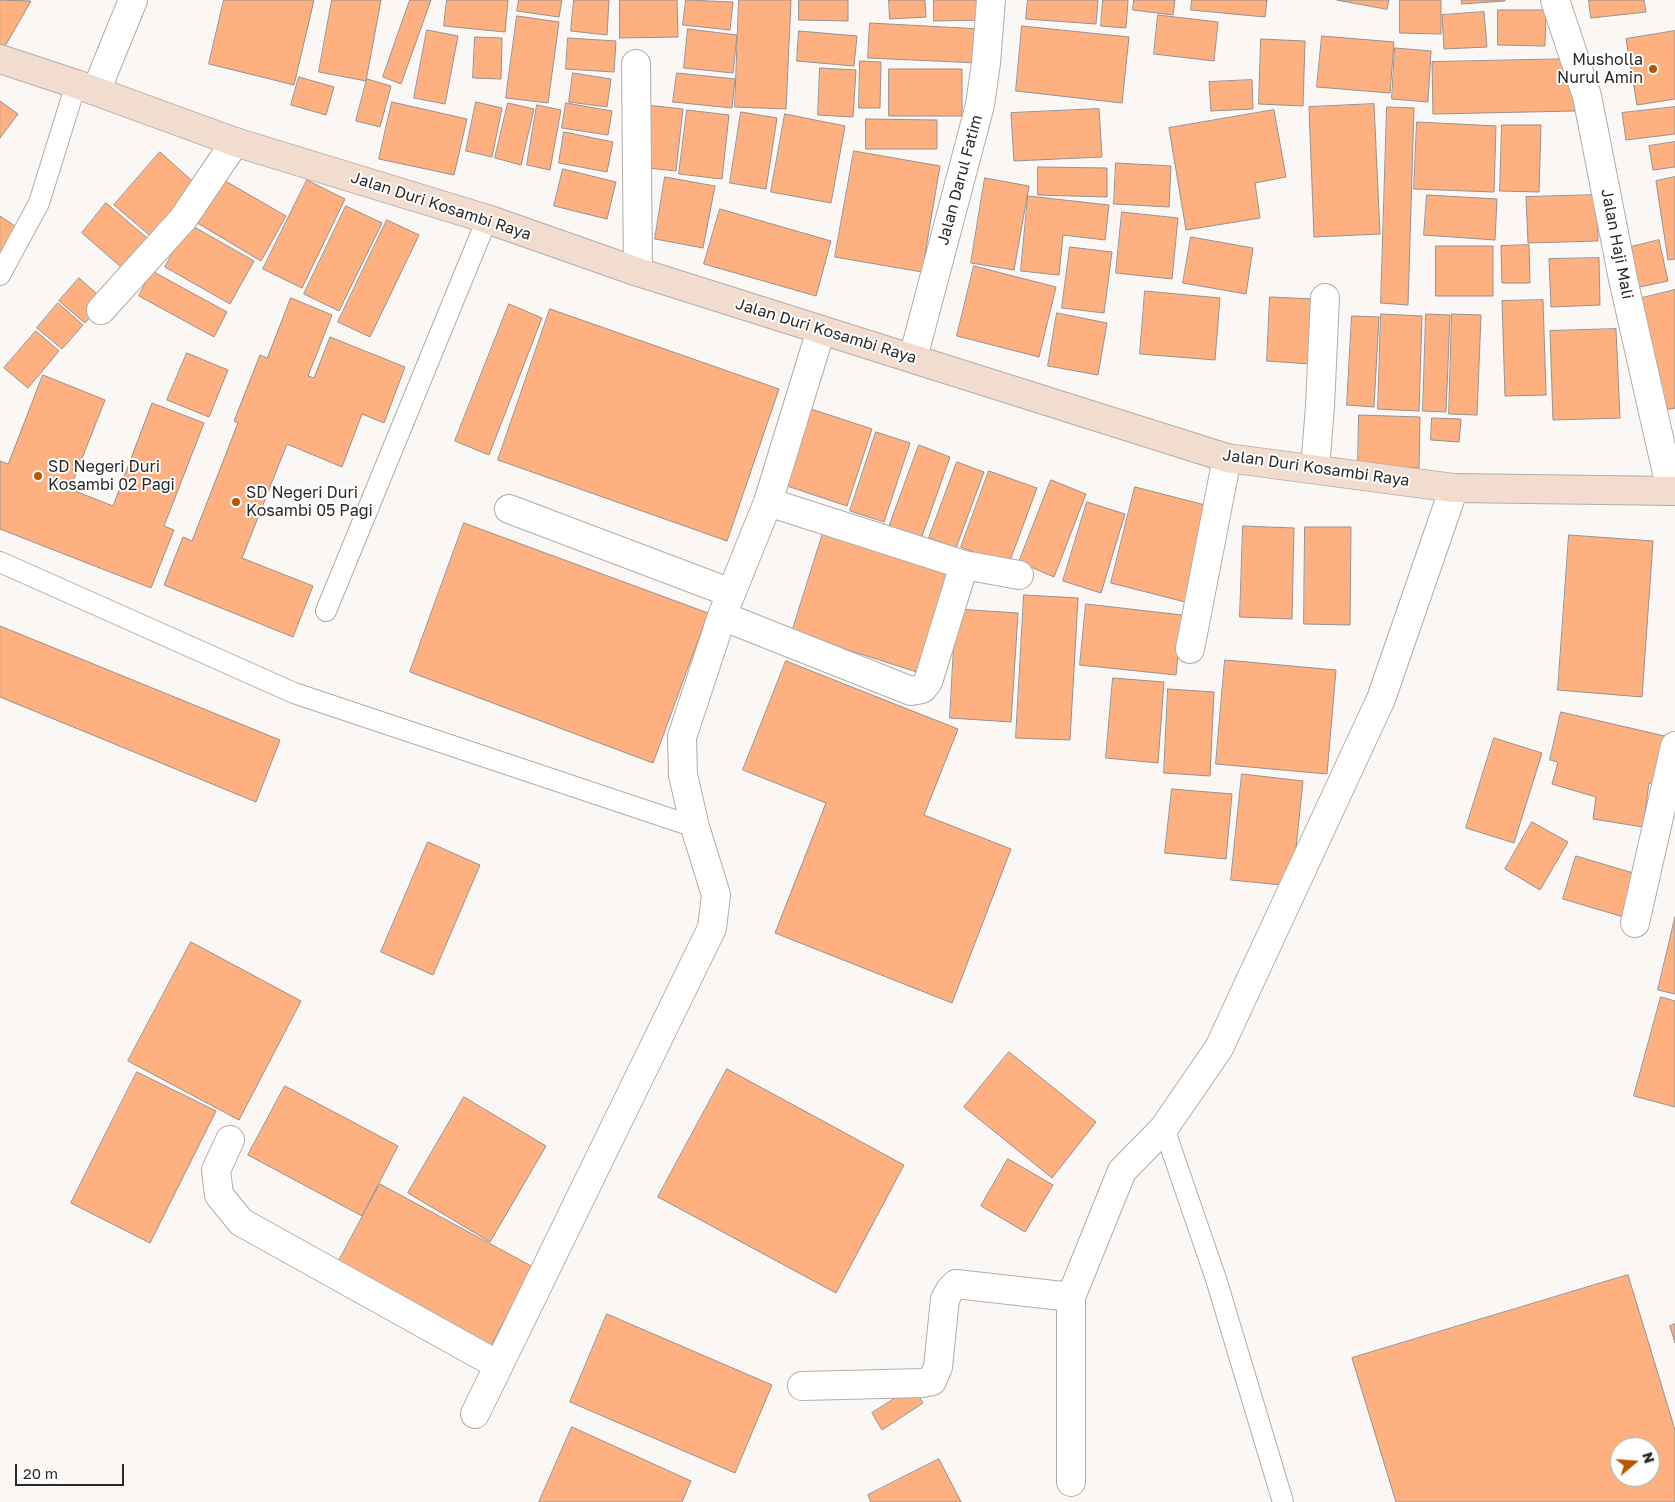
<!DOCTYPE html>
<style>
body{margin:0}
#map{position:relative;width:1675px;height:1502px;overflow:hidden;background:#fbf7f4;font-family:"Golos Text",sans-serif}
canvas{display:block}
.north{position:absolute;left:1610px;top:1437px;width:50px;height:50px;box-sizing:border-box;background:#fff;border:1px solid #abaaa9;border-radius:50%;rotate:72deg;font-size:14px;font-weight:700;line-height:20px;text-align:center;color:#2c2a29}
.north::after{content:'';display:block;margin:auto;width:18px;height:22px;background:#b55802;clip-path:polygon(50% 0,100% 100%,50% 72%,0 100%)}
.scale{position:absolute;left:15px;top:1464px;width:109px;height:22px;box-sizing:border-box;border:2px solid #2c2a29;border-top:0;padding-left:6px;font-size:15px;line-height:18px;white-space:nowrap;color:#2c2a29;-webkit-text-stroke:4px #fff;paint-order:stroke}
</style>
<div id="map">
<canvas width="1675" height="1502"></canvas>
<div class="north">N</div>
<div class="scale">20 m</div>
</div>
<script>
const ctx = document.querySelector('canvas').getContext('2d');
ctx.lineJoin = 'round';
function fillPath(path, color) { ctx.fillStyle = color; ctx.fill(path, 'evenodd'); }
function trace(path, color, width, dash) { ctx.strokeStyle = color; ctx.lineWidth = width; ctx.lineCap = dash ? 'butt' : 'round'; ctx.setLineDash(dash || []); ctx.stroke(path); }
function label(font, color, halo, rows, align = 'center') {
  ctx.font = font + ' "Golos Text",sans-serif'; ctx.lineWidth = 4; ctx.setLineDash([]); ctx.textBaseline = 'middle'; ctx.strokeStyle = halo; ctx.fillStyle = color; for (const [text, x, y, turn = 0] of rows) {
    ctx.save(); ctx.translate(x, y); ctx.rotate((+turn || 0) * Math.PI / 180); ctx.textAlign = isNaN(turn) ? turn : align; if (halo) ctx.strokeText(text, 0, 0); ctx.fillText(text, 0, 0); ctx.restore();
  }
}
const building = new Path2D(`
 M 0,0 L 31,1 L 4,48 L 0,46 Z
 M 224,0 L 314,0 L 294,85 L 209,64 Z
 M 332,0 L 381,0 L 366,81 L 319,72 Z
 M 410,0 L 431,0 L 401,84 L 383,77 Z
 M 447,0 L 508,0 L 505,32 L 444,26 Z
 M 519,0 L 562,0 L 559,17 L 517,11 Z
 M 574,0 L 609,0 L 607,35 L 571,31 Z
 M 620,0 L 677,0 L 678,37 L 620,38 Z
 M 686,0 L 733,2 L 730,30 L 683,25 Z
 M 739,0 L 791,0 L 786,109 L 735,107 Z
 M 799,0 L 848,0 L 848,21 L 799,20 Z
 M 889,0 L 925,0 L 926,17 L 890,19 Z
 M 934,0 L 986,0 L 987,20 L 934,21 Z
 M 1028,0 L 1098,0 L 1096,24 L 1026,19 Z
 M 1103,0 L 1128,0 L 1126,28 L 1101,26 Z
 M 1134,0 L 1175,0 L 1173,15 L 1133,10 Z
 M 1192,0 L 1267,0 L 1265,17 L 1191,10 Z
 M 1337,0 L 1389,0 L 1387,9 Z
 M 1400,0 L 1441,0 L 1441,34 L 1400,33 Z
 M 1462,0 L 1505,0 L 1505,1 L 1462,4 Z
 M 1589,0 L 1644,0 L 1646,12 L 1591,18 Z
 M 1498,10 L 1546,10 L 1545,46 L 1498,45 Z
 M 1484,12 L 1487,47 L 1444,49 L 1442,15 Z
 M 1158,15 L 1218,22 L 1214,61 L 1154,54 Z
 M 517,16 L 559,22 L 548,103 L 506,98 Z
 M 870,23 L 981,29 L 979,63 L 868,58 Z
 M 1022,26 L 1129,37 L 1122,103 L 1016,91 Z
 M 688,29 L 737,35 L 733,73 L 684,68 Z
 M 427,30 L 458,36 L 445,104 L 414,98 Z
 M 799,31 L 857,36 L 854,66 L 797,61 Z
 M 1675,31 L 1675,99 L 1637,105 L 1626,39 Z
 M 1322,36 L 1394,42 L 1390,93 L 1317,87 Z
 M 475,37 L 502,38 L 501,79 L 473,78 Z
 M 568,38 L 616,41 L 614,72 L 566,69 Z
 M 1261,39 L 1305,41 L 1303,106 L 1259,104 Z
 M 1395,48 L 1431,51 L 1428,102 L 1392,99 Z
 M 1573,59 L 1575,111 L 1433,114 L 1432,62 Z
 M 860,61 L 881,62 L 880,108 L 859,108 Z
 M 820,68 L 856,70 L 853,117 L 818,115 Z
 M 889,69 L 962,69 L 962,116 L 889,116 Z
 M 573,73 L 611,79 L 607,107 L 569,102 Z
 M 677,73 L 735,79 L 732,108 L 673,102 Z
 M 299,77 L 334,87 L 326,115 L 291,105 Z
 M 367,79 L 391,86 L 380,127 L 356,121 Z
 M 1252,80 L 1253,109 L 1211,111 L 1209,82 Z
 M 0,101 L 18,114 L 0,138 Z
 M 392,102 L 467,119 L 454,175 L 379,159 Z
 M 476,102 L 502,108 L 492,157 L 466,151 Z
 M 508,103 L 534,109 L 521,165 L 495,158 Z
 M 566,103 L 612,111 L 608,135 L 562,128 Z
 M 1374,104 L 1380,234 L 1314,237 L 1309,107 Z
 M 537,105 L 561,110 L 550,170 L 527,165 Z
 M 646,105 L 683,109 L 676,171 L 639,167 Z
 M 1387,107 L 1414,108 L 1408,305 L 1381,303 Z
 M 1675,107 L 1675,134 L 1626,140 L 1622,113 Z
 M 1099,109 L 1102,157 L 1014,161 L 1011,113 Z
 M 687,110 L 729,115 L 722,179 L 679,174 Z
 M 1274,110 L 1286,177 L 1255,183 L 1260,218 L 1186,230 L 1169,128 Z
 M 741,112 L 777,118 L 766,189 L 730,183 Z
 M 785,114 L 845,126 L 831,203 L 771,192 Z
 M 866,119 L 937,120 L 937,149 L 866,149 Z
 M 1417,122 L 1496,126 L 1494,192 L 1414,189 Z
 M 1502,125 L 1541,125 L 1539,192 L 1500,191 Z
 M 564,132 L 613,142 L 607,172 L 559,163 Z
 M 1675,142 L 1675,167 L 1653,170 L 1649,146 Z
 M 854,151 L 940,166 L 922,272 L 835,257 Z
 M 160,152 L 199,187 L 154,239 L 114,205 Z
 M 1116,163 L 1171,166 L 1169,207 L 1114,204 Z
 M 1038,167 L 1107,168 L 1107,197 L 1038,195 Z
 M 563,169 L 616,182 L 607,219 L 554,206 Z
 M 215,175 L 286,216 L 261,261 L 189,218 Z
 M 665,177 L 715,186 L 703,248 L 655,239 Z
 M 1675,177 L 1675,259 L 1668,260 L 1656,181 Z
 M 985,178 L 1029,186 L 1014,270 L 971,263 Z
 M 307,180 L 345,199 L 302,288 L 263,269 Z
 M 1427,195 L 1497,199 L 1495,240 L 1424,235 Z
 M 1597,195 L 1598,241 L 1528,243 L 1526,197 Z
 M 1028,196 L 1109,205 L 1105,240 L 1063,235 L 1059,275 L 1021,271 Z
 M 106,203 L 154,244 L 129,274 L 82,233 Z
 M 346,206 L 382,223 L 339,311 L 304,294 Z
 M 720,209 L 831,241 L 816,296 L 704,264 Z
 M 1122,212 L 1178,218 L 1172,279 L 1116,273 Z
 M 0,216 L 21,230 L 0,260 Z
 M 387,220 L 419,235 L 370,337 L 338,322 Z
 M 189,224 L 254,261 L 230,304 L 165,267 Z
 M 1191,237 L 1253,248 L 1246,294 L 1183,283 Z
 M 1659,240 L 1668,281 L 1635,288 L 1627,248 Z
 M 1529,245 L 1530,283 L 1502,283 L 1501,246 Z
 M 1436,246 L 1493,246 L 1493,296 L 1436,296 Z
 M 1070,247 L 1112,252 L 1104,313 L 1062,308 Z
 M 1599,258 L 1600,305 L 1551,307 L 1549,259 Z
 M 974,266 L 1056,287 L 1039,357 L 957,336 Z
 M 152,271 L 227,312 L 214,337 L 139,296 Z
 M 79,278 L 104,300 L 85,323 L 59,301 Z
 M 1675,290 L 1675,408 L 1665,410 L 1638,299 Z
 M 1145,291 L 1220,298 L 1215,360 L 1140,354 Z
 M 1270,297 L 1314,299 L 1311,364 L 1267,361 Z
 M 291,298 L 332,315 L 308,376 L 314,378 L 330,337 L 405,367 L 384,423 L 362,414 L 342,467 L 287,444 L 242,558 L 313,586 L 293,637 L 164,585 L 183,537 L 192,541 L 238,423 L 234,421 L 260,355 L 267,358 Z
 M 1543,300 L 1546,395 L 1505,396 L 1502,301 Z
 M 58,303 L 83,325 L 62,349 L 37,328 Z
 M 509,304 L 542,318 L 489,455 L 455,441 Z
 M 550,309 L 779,389 L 727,541 L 498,460 Z
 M 1057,313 L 1107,323 L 1098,375 L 1048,366 Z
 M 1381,314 L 1422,316 L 1419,411 L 1378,409 Z
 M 1426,314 L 1450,315 L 1446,412 L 1423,411 Z
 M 1452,314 L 1481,315 L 1477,415 L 1449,414 Z
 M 1352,316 L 1379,317 L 1374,407 L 1347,405 Z
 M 1616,329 L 1620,418 L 1553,420 L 1550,331 Z
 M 36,331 L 59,351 L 28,388 L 4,368 Z
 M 187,353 L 228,370 L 209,417 L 167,400 Z
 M 43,375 L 105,400 L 70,489 L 113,506 L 152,403 L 204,423 L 164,526 L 174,530 L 151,588 L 0,529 L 0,461 L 8,464 Z
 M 811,409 L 872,429 L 847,506 L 787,486 Z
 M 1359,415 L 1420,417 L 1419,468 L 1358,466 Z
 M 1432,418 L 1461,419 L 1459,442 L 1431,440 Z
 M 876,432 L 910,443 L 884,522 L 850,511 Z
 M 919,445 L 950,457 L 921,539 L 889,527 Z
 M 957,462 L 984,472 L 956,548 L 929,538 Z
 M 989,471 L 1037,488 L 1008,566 L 961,547 Z
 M 1051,480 L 1086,494 L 1054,577 L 1019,562 Z
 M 1135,487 L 1213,507 L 1189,603 L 1111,583 Z
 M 1087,502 L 1125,514 L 1101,593 L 1063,581 Z
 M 464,523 L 708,613 L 653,763 L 410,672 Z
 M 1243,526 L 1294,528 L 1292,619 L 1240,617 Z
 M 1305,527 L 1351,527 L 1350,625 L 1304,624 Z
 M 823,533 L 951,575 L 920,673 L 792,632 Z
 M 1569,535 L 1653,541 L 1642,697 L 1558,690 Z
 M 1024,595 L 1078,598 L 1070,740 L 1016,738 Z
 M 1086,604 L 1182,615 L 1176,675 L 1080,665 Z
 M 956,609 L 1018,613 L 1011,722 L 950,718 Z
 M 0,626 L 280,740 L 256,802 L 0,697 Z
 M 1225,660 L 1336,670 L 1327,774 L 1216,764 Z
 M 786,661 L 958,729 L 924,815 L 1011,849 L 952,1003 L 775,933 L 826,803 L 743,770 Z
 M 1113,678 L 1164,682 L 1158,763 L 1106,758 Z
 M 1168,689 L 1214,692 L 1210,776 L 1164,773 Z
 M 1561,712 L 1669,737 L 1659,785 L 1649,783 L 1643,827 L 1593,819 L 1596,797 L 1552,784 L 1558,762 L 1550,760 Z
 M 1494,738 L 1542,753 L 1514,843 L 1466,828 Z
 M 1242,774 L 1303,781 L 1292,886 L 1231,880 Z
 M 1172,789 L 1232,794 L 1226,859 L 1165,853 Z
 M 1532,822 L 1568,842 L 1540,890 L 1505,869 Z
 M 428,842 L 480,865 L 433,975 L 381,952 Z
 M 1576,856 L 1640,875 L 1627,918 L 1563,899 Z
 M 1675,917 L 1675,994 L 1658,990 Z
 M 191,942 L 301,1001 L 239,1120 L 128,1061 Z
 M 1661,997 L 1675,1001 L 1675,1107 L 1634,1096 Z
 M 1009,1052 L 1096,1122 L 1052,1178 L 964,1107 Z
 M 727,1069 L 904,1165 L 836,1293 L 658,1197 Z
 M 137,1072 L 216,1111 L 150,1243 L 71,1203 Z
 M 285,1086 L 398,1146 L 362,1216 L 248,1155 Z
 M 464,1097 L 546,1146 L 490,1242 L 408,1193 Z
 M 1008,1159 L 1053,1185 L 1025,1232 L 981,1206 Z
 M 380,1184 L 533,1267 L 489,1349 L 336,1266 Z
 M 1628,1275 L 1675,1430 L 1675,1502 L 1396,1502 L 1352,1358 ZM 1620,1447 L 1650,1447 L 1650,1477 L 1620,1477 Z
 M 607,1314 L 772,1385 L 735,1473 L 570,1402 Z
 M 1675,1324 L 1675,1343 L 1670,1326 Z
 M 913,1387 L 923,1403 L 882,1430 L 872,1413 Z
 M 572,1427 L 691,1481 L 682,1502 L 539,1502 Z
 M 939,1459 L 961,1502 L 871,1502 L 868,1495 Z`);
const service = new Path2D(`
 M 0,275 L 39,203 L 76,84
 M 0,562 L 294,693 L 695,827
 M 326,611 L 487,219
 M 1164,1128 L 1216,1279 L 1283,1502`);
const minor = new Path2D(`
 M 1555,0 L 1587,96 L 1623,279 L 1671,491
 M 636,64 L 638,272
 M 96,91 L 133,0
 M 101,310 L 183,219 L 235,142
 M 913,358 L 980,105 L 986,63 L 991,0
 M 1315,469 L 1320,406 L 1325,298
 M 768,502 L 964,565
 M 509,509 L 731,593
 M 722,616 L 911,691 L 922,689 L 928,682 L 964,565 L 1019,575
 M 1190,649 L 1227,458
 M 1635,923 L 1675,746
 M 230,1140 L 216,1170 L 219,1195 L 241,1222 L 498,1365
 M 802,1386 L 922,1383 L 932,1381 L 938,1367 L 945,1299 L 950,1290 L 956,1284 L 1071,1297
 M 475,1414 L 712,928 L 716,895 L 695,827 L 683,775 L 682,737 L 722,616 L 768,502 L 821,330
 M 1071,1482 L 1071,1297 L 1122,1171 L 1164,1128 L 1219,1048 L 1381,699 L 1454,488`);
const secondary = new Path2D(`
 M 0,59 L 76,84 L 235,142 L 487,219 L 638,272 L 1227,458 L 1454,488 L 1675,491`);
const markers = [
 [1653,69,5,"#b55802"],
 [38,476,5,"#b55802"],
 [236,502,5,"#b55802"]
];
const poiNames = [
 ["Musholla",1643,60,"right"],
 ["Nurul Amin",1643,78,"right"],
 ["SD Negeri Duri",48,467],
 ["Kosambi 02 Pagi",48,485],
 ["SD Negeri Duri",246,493],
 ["Kosambi 05 Pagi",246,511]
];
const streetNames = [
 ["Jalan Darul Fatim",960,180,-75],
 ["Jalan Duri Kosambi Raya",441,206,18],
 ["Jalan Haji Mali",1617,244,79],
 ["Jalan Duri Kosambi Raya",826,331,17],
 ["Jalan Duri Kosambi Raya",1316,468,8]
];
fillPath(building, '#ffb080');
trace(building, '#95918f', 1);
trace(service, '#b1adab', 22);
trace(minor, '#b1adab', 30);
trace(secondary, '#b1adab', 30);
trace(service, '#fff', 20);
trace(minor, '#fff', 28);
trace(secondary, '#f2dcce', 28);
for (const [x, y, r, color] of markers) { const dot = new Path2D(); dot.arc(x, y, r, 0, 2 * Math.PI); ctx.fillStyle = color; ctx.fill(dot); trace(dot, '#fff', 2); }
label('16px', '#2c2a29', '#fff', poiNames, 'left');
label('16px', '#2c2a29', '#fff', streetNames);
</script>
